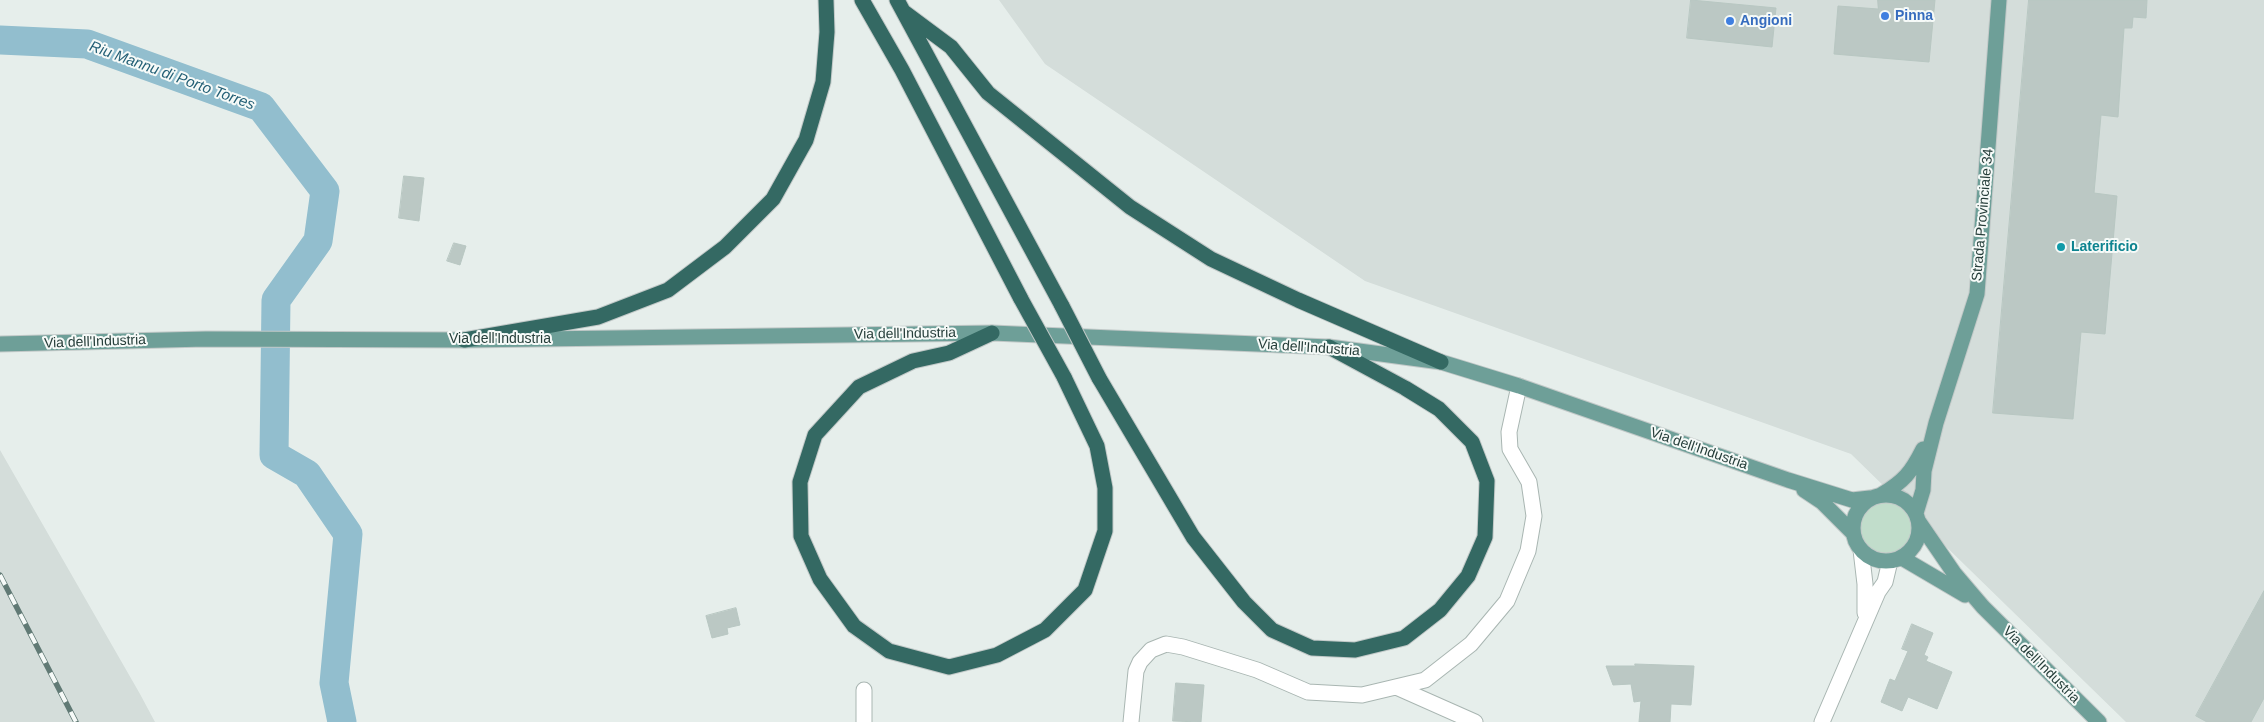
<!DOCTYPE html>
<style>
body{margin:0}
canvas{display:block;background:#e6eeeb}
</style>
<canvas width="2264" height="722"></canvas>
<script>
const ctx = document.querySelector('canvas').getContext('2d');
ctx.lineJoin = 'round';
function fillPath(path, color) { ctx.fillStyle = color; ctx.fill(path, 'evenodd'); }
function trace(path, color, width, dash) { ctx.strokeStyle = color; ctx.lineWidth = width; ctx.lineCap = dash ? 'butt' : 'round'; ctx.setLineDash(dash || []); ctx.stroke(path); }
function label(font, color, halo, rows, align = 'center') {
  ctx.font = font + ' Helvetica,sans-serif'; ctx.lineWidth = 4; ctx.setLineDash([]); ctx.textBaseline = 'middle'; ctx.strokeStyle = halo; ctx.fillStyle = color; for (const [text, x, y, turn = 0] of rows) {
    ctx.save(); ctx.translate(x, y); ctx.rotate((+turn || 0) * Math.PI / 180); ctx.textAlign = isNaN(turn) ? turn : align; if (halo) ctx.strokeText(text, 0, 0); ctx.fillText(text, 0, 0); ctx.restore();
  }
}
const built = new Path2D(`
 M 999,0 L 2264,0 L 2264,722 L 2126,722 L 1851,454 L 1365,281 L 1045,64 Z
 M 0,450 L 140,694 L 155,722 L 0,722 Z`);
const green = new Path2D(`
 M1860 529a27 27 0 1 1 54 0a27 27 0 1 1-54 0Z`);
const river = new Path2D(`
 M 0,40 L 87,44 L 261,107 L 325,191 L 318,241 L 276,300 L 274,455 L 307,474 L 348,534 L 334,683 L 342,722`);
const building = new Path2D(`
 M 1691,0 L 1776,8 L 1772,47 L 1687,38 Z
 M 1878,0 L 1935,0 L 1929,62 L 1834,54 L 1838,6 L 1878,9 Z
 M 2029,0 L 2147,0 L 2146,18 L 2133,17 L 2132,28 L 2124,28 L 2118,117 L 2101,115 L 2094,193 L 2117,196 L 2105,334 L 2081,332 L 2073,419 L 1993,413 Z
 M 404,176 L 424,178 L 419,221 L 399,218 Z
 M 454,243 L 466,246 L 460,265 L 447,261 Z
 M 2264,591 L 2264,698 L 2251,722 L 2207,722 L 2196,716 Z
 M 736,608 L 740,625 L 727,628 L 728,634 L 712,638 L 706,616 Z
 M 1912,624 L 1933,633 L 1924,655 L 1928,657 L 1926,661 L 1952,672 L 1937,709 L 1908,697 L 1902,711 L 1881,702 L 1890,679 L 1895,681 L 1908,651 L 1902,649 Z
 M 1635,664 L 1694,666 L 1691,705 L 1671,704 L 1670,722 L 1639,722 L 1641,701 L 1634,702 L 1631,684 L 1613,685 L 1606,666 L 1635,666 Z
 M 1176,683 L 1204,685 L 1201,722 L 1173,721 Z`);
const minor = new Path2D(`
 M 1861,550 L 1865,584 L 1865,613
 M 1396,687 L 1475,722
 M 864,722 L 864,690
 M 1131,722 L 1136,671 L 1140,662 L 1151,650 L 1166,644 L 1183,647 L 1257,670 L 1308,692 L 1362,695 L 1425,680 L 1471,644 L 1507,601 L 1528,551 L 1534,516 L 1529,482 L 1510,449 L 1509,432 L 1519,386
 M 1822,722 L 1878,592 L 1885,582 L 1890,561`);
const major = new Path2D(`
 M 0,344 L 206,339 L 464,340 L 992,333 L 1329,347 L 1441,362 L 1519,386 L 1788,480 L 1852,500 L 1870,498
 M 1804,490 L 1822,502 L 1853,533
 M1853 528a33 33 0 1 1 66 0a33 33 0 1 1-66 0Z
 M 1881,495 C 1904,481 1911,473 1923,449
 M 1916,513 L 1923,490 L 1924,471 L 1936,423 L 1977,294 L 1999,0
 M 1919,522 L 1954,573 L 1983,607 L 2099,722
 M 1902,558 L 1965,595`);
const highway = new Path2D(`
 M 862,0 L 902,70 L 1021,299
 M 897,0 L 1062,306
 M 904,12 L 951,47 L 988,93 L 1130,207 L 1211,259 L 1298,300 L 1441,362
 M 992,333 L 949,353 L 913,361 L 859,387 L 815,435 L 800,482 L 801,536 L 820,579 L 854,626 L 889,651 L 949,667 L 997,655 L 1045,630 L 1085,590 L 1105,531 L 1105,488 L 1097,446 L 1064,377
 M 464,340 L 598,317 L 668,290 L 725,247 L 773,199 L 806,140 L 823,82 L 827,32 L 826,0
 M 1099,378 L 1193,537 L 1244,602 L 1272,630 L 1312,648 L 1355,650 L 1404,638 L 1440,610 L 1468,576 L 1485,537 L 1487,481 L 1472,442 L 1439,409 L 1405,388 L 1329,347`);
const rail = new Path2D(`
 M 0,575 L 76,722`);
const highwayBridge = new Path2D(`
 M 1021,299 L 1064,377
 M 1062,306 L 1099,378`);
const markers = [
 [1885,16,5,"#3f7fe0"],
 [1730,21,5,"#3f7fe0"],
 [2061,247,5,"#0f9aa8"]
];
const shopNames = [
 ["Pinna",1895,16],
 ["Angioni",1740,21]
];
const streetNames = [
 ["Strada Provinciale 34",1983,215,-85],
 ["Via dell'Industria",905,334,-1],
 ["Via dell'Industria",500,339],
 ["Via dell'Industria",95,342,-2],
 ["Via dell'Industria",1309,348,4],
 ["Via dell'Industria",1699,449,19],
 ["Via dell'Industria",2041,665,45]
];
const cultureNames = [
 ["Laterificio",2071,247]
];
const waterNames = [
 ["Riu Mannu di Porto Torres",172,76,20]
];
fillPath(built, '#d4ddda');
fillPath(green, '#c1ddcb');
trace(river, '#92bece', 29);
fillPath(building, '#bbc8c4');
trace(building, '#b8c7c2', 1);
trace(minor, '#a9b6b2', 17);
trace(major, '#c2c9c8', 17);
trace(highway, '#c2c9c8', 17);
trace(minor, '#fff', 15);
trace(major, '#6e9f98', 15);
trace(highway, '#346963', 15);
trace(rail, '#617a75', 5.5);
trace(rail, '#f6faf8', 4, [11]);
trace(highwayBridge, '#c2c9c8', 17, []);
trace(highwayBridge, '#346963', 15);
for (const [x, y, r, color] of markers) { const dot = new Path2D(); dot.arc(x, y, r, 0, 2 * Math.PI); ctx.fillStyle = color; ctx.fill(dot); trace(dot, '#f6faf8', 2); }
label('bold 14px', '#366cbe', '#f6faf8', shopNames, 'left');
label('14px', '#263e3a', '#f6faf8', streetNames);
label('bold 14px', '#0d838f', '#f6faf8', cultureNames, 'left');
label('italic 15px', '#246076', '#f6faf8', waterNames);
</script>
